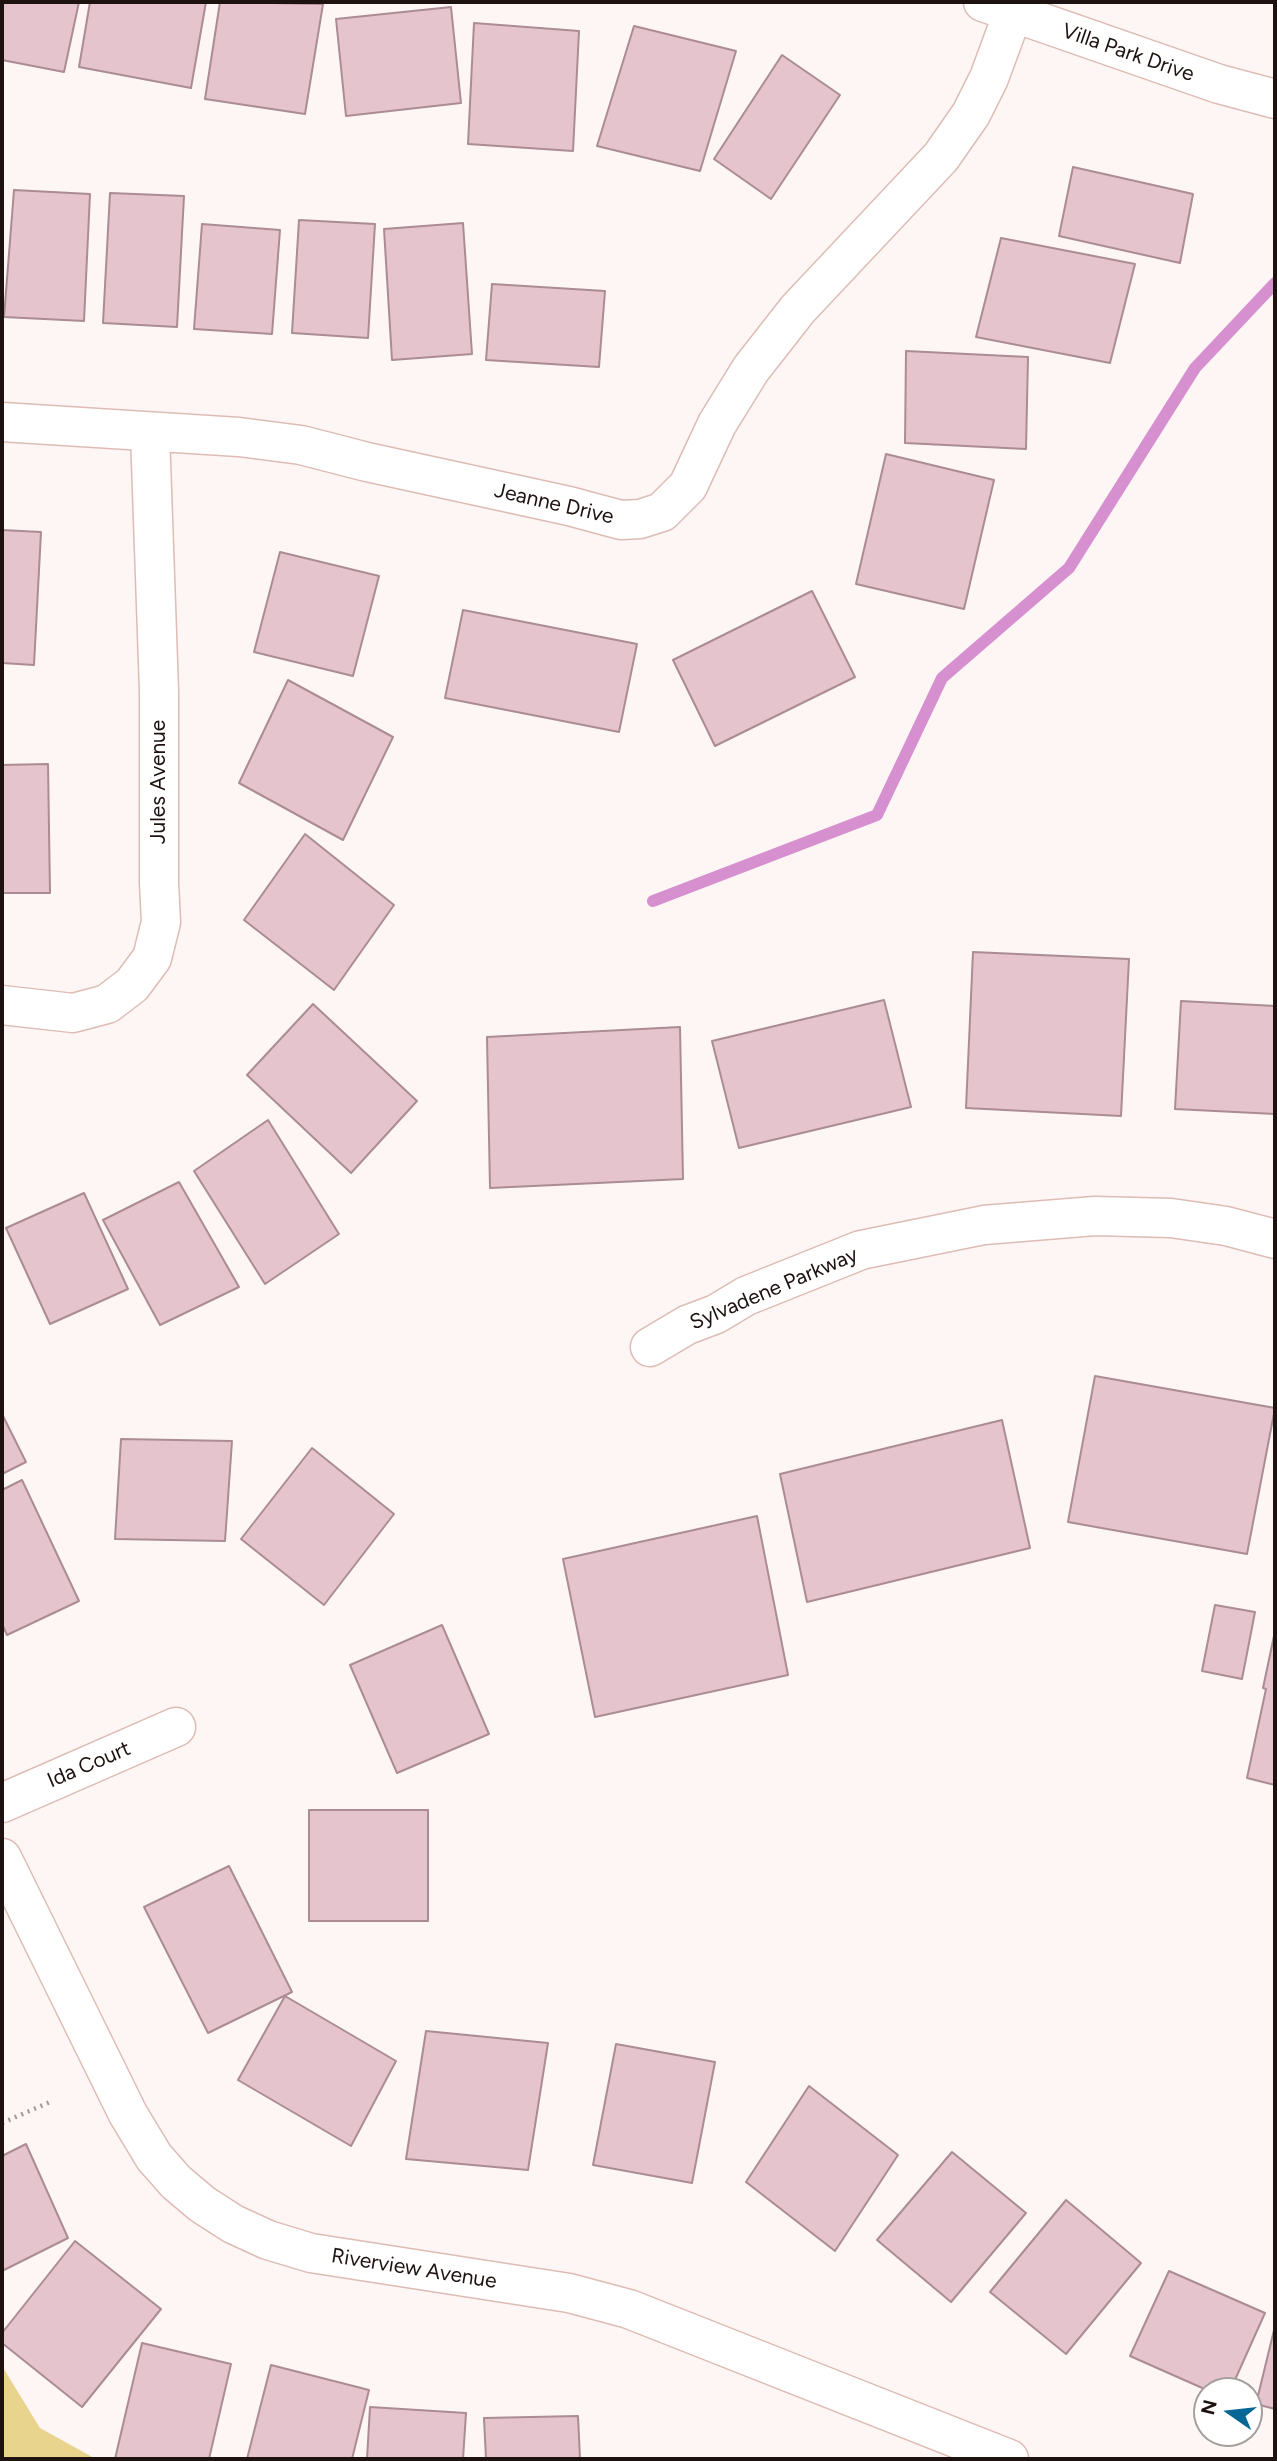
<!DOCTYPE html>
<style>
body{margin:0}
#map{position:relative;width:1277px;height:2461px;overflow:hidden;background:#fdf6f4;font-family:Figtree,sans-serif}
canvas{display:block}
.frame{position:absolute;inset:0;border:4px solid #1d1210;pointer-events:none}
.north{position:absolute;left:1193px;top:2377px;width:70px;height:70px;box-sizing:border-box;background:#fff;border:2px solid #a5a09f;border-radius:50%;rotate:284deg;font-size:19px;font-weight:700;line-height:28px;text-align:center;color:#1d1210}
.north::after{content:'';display:block;margin:auto;width:24px;height:32px;background:#046796;clip-path:polygon(50% 0,100% 100%,50% 72%,0 100%)}
</style>
<div id="map">
<canvas width="1277" height="2461"></canvas>
<div class="frame"></div>
<div class="north">N</div>
</div>
<script>
const ctx = document.querySelector('canvas').getContext('2d');
ctx.lineJoin = 'round';
function fillPath(path, color) { ctx.fillStyle = color; ctx.fill(path, 'evenodd'); }
function trace(path, color, width, dash) { ctx.strokeStyle = color; ctx.lineWidth = width; ctx.lineCap = dash ? 'butt' : 'round'; ctx.setLineDash(dash || []); ctx.stroke(path); }
function label(font, color, halo, rows, align = 'center') {
  ctx.font = font + ' Figtree,sans-serif'; ctx.lineWidth = 6; ctx.setLineDash([]); ctx.textBaseline = 'middle'; ctx.strokeStyle = halo; ctx.fillStyle = color; for (const [text, x, y, turn = 0] of rows) {
    ctx.save(); ctx.translate(x, y); ctx.rotate((+turn || 0) * Math.PI / 180); ctx.textAlign = isNaN(turn) ? turn : align; if (halo) ctx.strokeText(text, 0, 0); ctx.fillText(text, 0, 0); ctx.restore();
  }
}
const green = new Path2D(`
 M 2,2366 L 40,2428 L 96,2459 L 2,2459 Z`);
const stream = new Path2D(`
 M 653,901 L 877,815 L 942,678 L 1069,568 L 1195,368 L 1275,283`);
const building = new Path2D(`
 M 2,2 L 79,2 L 64,72 L 2,60 Z
 M 90,2 L 206,2 L 191,88 L 79,67 Z
 M 220,2 L 323,4 L 305,114 L 205,99 Z
 M 451,7 L 461,103 L 346,116 L 336,19 Z
 M 474,23 L 579,31 L 573,151 L 468,144 Z
 M 634,26 L 736,51 L 700,171 L 597,146 Z
 M 782,55 L 840,95 L 771,199 L 714,159 Z
 M 1073,167 L 1193,194 L 1180,263 L 1059,236 Z
 M 14,190 L 90,194 L 84,321 L 4,317 Z
 M 110,193 L 184,196 L 177,327 L 103,323 Z
 M 299,220 L 375,224 L 368,338 L 292,333 Z
 M 463,223 L 472,354 L 392,360 L 384,229 Z
 M 202,224 L 280,230 L 272,334 L 194,329 Z
 M 1001,238 L 1135,264 L 1110,363 L 976,337 Z
 M 492,284 L 605,291 L 599,367 L 486,360 Z
 M 906,351 L 1028,357 L 1026,449 L 905,443 Z
 M 886,454 L 994,480 L 964,609 L 856,584 Z
 M 2,530 L 41,532 L 34,665 L 2,663 Z
 M 280,552 L 379,576 L 353,676 L 254,652 Z
 M 812,591 L 855,677 L 715,746 L 673,660 Z
 M 463,610 L 637,644 L 619,732 L 445,698 Z
 M 288,680 L 393,737 L 343,840 L 239,783 Z
 M 48,764 L 50,893 L 2,893 L 2,765 Z
 M 305,834 L 394,905 L 334,990 L 244,920 Z
 M 973,952 L 1129,959 L 1121,1116 L 966,1108 Z
 M 884,1000 L 911,1107 L 739,1148 L 712,1041 Z
 M 1181,1001 L 1275,1006 L 1275,1114 L 1175,1109 Z
 M 313,1004 L 417,1101 L 351,1173 L 247,1075 Z
 M 680,1027 L 683,1179 L 490,1188 L 487,1037 Z
 M 268,1120 L 339,1234 L 265,1284 L 194,1171 Z
 M 179,1182 L 239,1287 L 160,1325 L 103,1220 Z
 M 84,1193 L 128,1289 L 50,1324 L 6,1228 Z
 M 1095,1376 L 1275,1408 L 1247,1554 L 1068,1522 Z
 M 2,1414 L 26,1462 L 2,1474 Z
 M 1002,1420 L 1030,1548 L 807,1602 L 780,1474 Z
 M 121,1439 L 232,1441 L 225,1541 L 115,1539 Z
 M 312,1448 L 394,1514 L 324,1605 L 241,1539 Z
 M 22,1480 L 79,1601 L 7,1635 L 2,1624 L 2,1490 Z
 M 757,1516 L 788,1675 L 595,1717 L 563,1559 Z
 M 1215,1605 L 1255,1612 L 1242,1679 L 1202,1671 Z
 M 442,1625 L 489,1734 L 397,1773 L 350,1665 Z
 M 1275,1631 L 1275,1785 L 1247,1778 L 1266,1689 L 1263,1688 Z
 M 309,1810 L 428,1810 L 428,1921 L 309,1921 Z
 M 229,1866 L 292,1992 L 208,2033 L 144,1907 Z
 M 285,1996 L 396,2061 L 351,2146 L 238,2080 Z
 M 426,2031 L 548,2043 L 528,2170 L 406,2159 Z
 M 616,2044 L 715,2062 L 692,2183 L 593,2165 Z
 M 809,2086 L 898,2155 L 835,2251 L 746,2182 Z
 M 26,2144 L 68,2238 L 2,2271 L 2,2156 Z
 M 952,2152 L 1026,2213 L 951,2302 L 877,2240 Z
 M 1066,2200 L 1141,2263 L 1066,2354 L 990,2292 Z
 M 75,2241 L 161,2309 L 82,2407 L 2,2343 L 2,2333 Z
 M 1169,2271 L 1265,2313 L 1230,2391 L 1209,2391 L 1130,2356 Z
 M 1275,2326 L 1275,2409 L 1256,2404 Z
 M 142,2343 L 231,2364 L 209,2459 L 115,2459 Z
 M 271,2365 L 369,2390 L 352,2459 L 247,2459 Z
 M 370,2407 L 466,2413 L 463,2459 L 367,2459 Z
 M 578,2416 L 580,2459 L 486,2459 L 484,2418 Z`);
const path = new Path2D(`
 M 2,2123 L 50,2102`);
const minor = new Path2D(`
 M 983,2 L 1219,84 L 1275,99
 M 2,422 L 239,437 L 301,445 L 367,462 L 569,506 L 621,520 L 640,519 L 662,512 L 688,486 L 717,424 L 751,369 L 798,309 L 941,157 L 971,114 L 989,78 L 1017,2
 M 2,1005 L 73,1013 L 107,1004 L 132,985 L 152,958 L 161,922 L 159,883 L 159,691 L 150,433
 M 650,1347 L 687,1325 L 716,1314 L 746,1296 L 861,1250 L 984,1225 L 1095,1216 L 1171,1218 L 1226,1226 L 1275,1239
 M 2,1803 L 176,1727
 M 2,1858 L 128,2114 L 154,2157 L 176,2182 L 202,2204 L 233,2224 L 268,2240 L 311,2253 L 569,2293 L 629,2309 L 1009,2459`);
const streetNames = [
 ["Villa Park Drive",1128,53,19],
 ["Jeanne Drive",554,504,13],
 ["Jules Avenue",159,782,-90],
 ["Sylvadene Parkway",774,1289,-23],
 ["Ida Court",89,1765,-23],
 ["Riverview Avenue",414,2269,9]
];
fillPath(green, '#e9d48d');
trace(stream, '#d790cf', 12);
fillPath(building, '#e6c4cd');
trace(building, '#ab8c94', 2);
trace(minor, '#ddbcb5', 41);
trace(path, '#a39a98', 4.5, [2, 5]);
trace(minor, '#fff', 38);
label('21px', '#1d1210', '#fff', streetNames);
</script>
